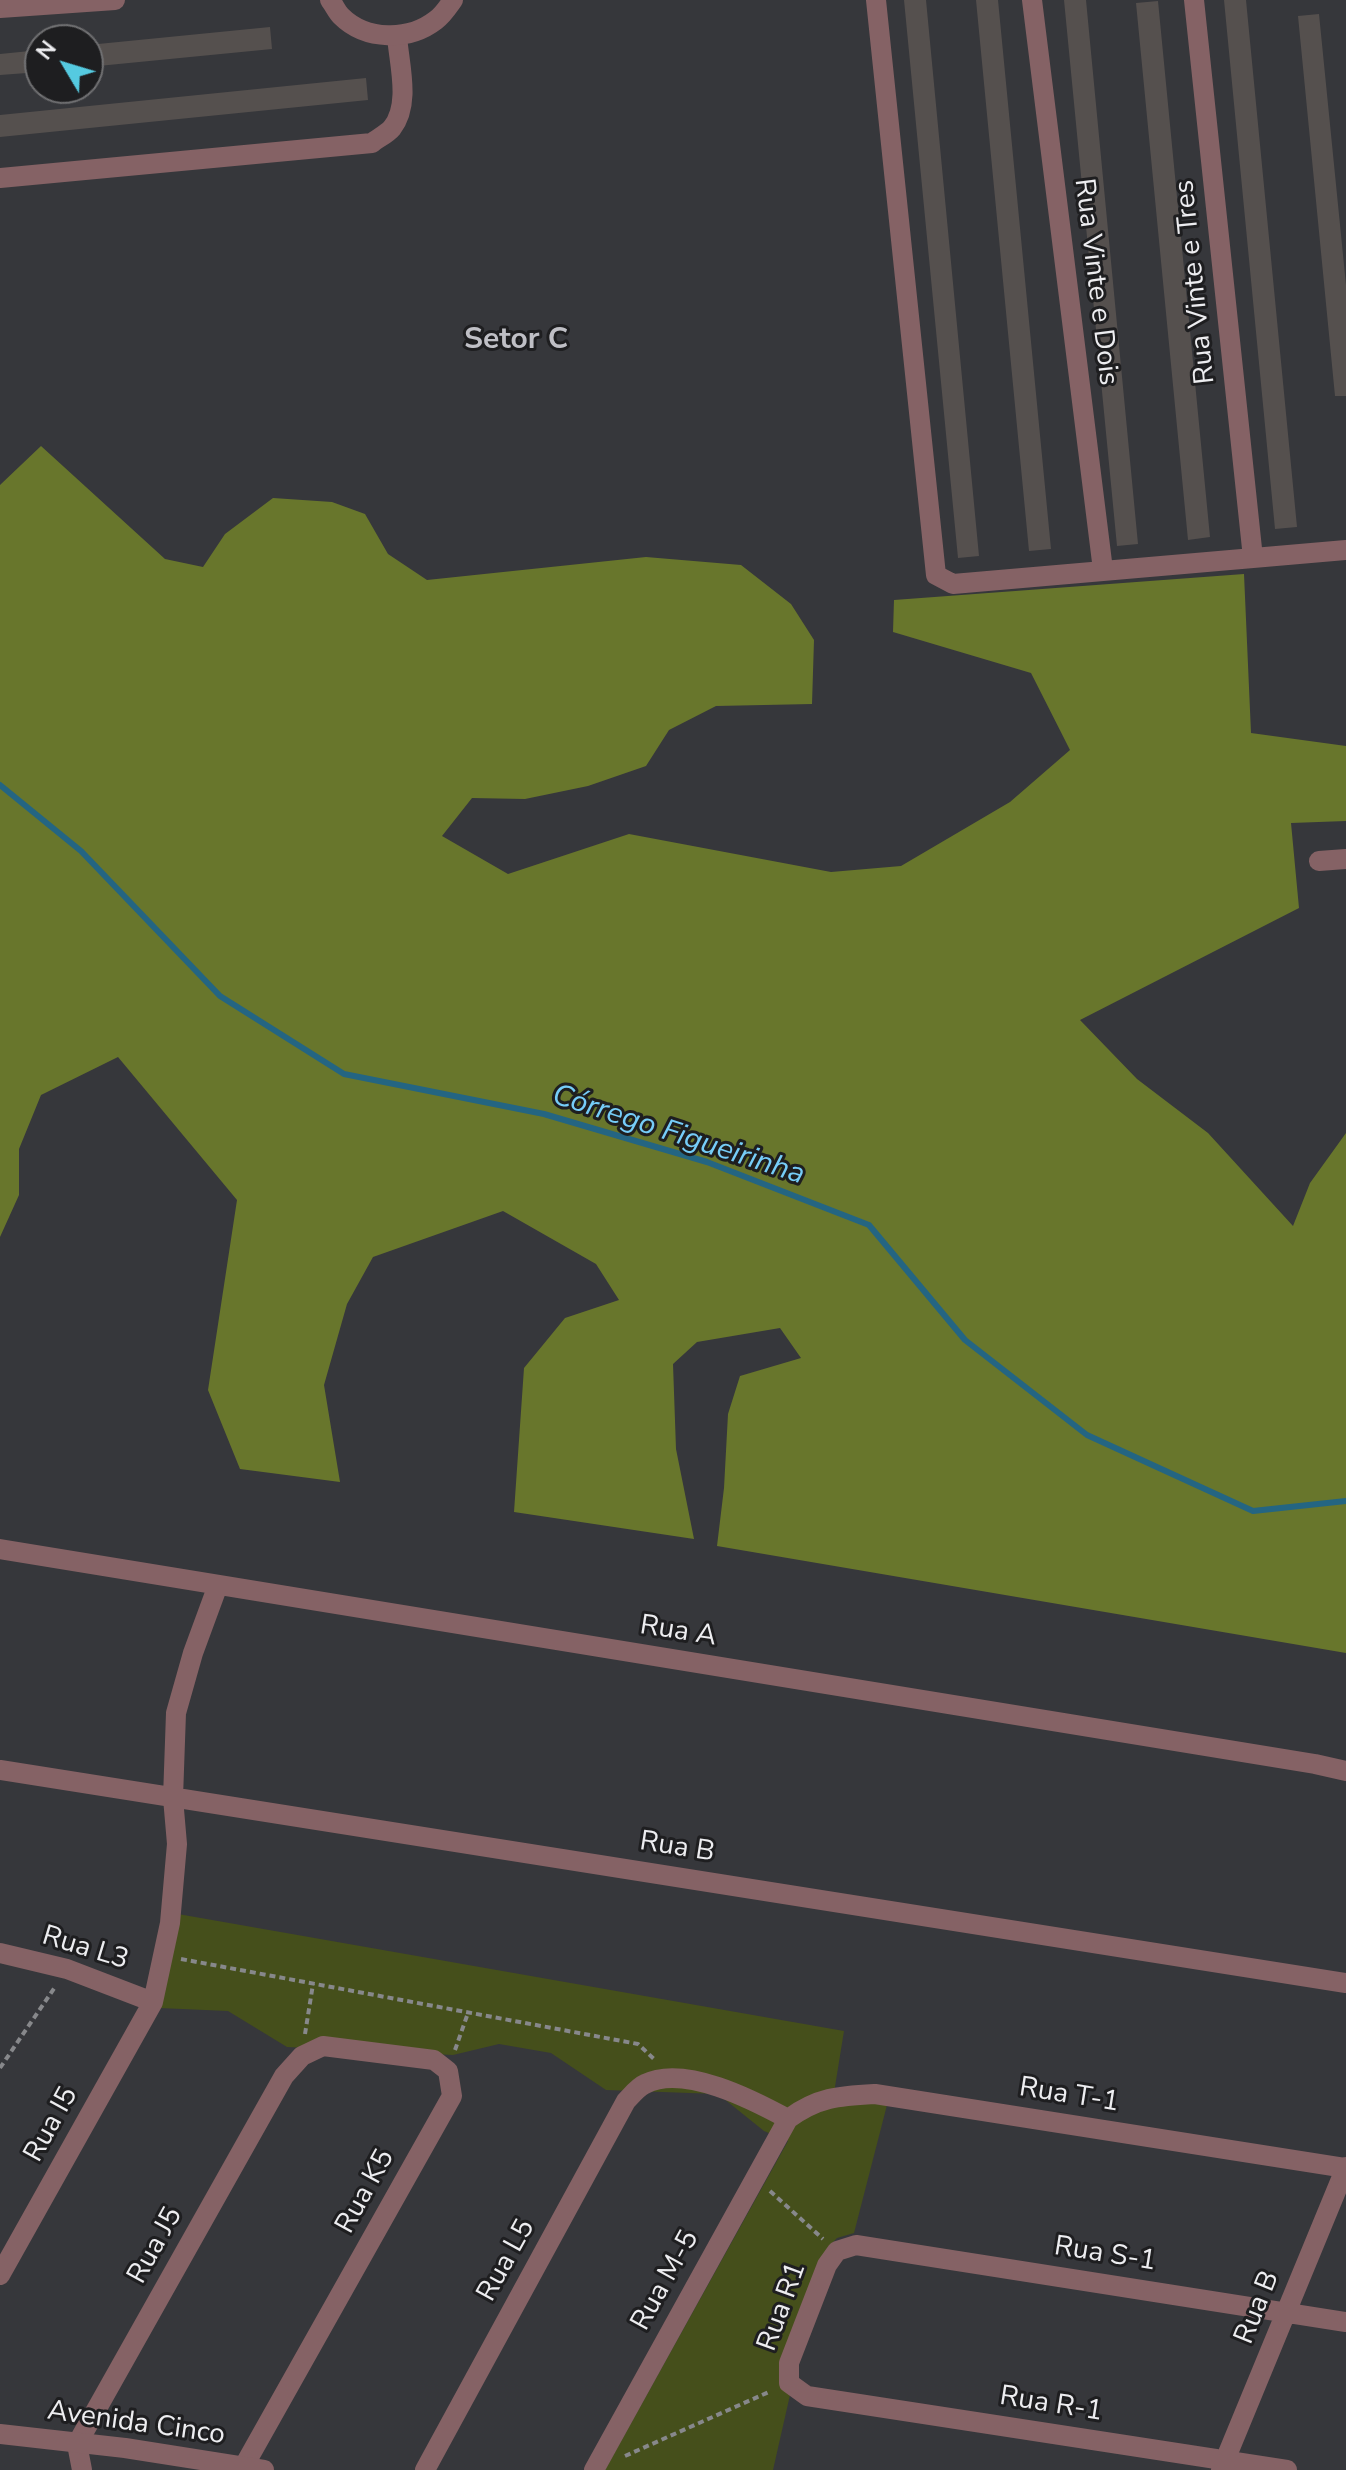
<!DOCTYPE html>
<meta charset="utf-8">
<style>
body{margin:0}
#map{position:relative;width:1346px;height:2470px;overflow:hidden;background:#36373b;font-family:"Nunito Sans",sans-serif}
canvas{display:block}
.north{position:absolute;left:24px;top:24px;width:80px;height:80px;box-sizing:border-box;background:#1e1e20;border:2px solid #717173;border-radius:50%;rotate:308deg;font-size:22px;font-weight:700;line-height:32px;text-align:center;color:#ededf0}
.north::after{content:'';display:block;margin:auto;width:28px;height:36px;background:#55cae0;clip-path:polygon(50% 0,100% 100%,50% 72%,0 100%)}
</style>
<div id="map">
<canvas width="1346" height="2470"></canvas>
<div class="north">N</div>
</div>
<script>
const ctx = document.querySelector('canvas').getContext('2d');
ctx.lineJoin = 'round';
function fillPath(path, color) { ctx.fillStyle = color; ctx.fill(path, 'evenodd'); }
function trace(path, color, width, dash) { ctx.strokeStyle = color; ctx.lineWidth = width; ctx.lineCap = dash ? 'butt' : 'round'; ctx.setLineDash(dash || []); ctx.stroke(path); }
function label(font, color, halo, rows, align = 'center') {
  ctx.font = font + ' "Nunito Sans",sans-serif'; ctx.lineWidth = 6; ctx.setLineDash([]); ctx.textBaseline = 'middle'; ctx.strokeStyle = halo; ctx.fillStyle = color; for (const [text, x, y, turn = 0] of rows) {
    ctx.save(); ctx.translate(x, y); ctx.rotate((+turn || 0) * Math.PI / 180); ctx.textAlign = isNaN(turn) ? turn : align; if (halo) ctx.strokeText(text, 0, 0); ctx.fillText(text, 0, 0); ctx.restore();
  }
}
const green = new Path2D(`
 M 178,1914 L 844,2031 L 833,2099 L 887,2105 L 854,2233 L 837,2238 L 828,2247 L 790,2395 L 773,2470 L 605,2470 L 788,2141 L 764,2131 L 718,2094 L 606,2090 L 551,2053 L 499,2044 L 453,2055 L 287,2047 L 228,2011 L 159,2008 Z`);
const forest = new Path2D(`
 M 41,446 L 165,559 L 203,567 L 225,534 L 273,498 L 332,502 L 365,514 L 388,554 L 427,580 L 646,557 L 741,565 L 791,604 L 814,640 L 812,704 L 716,706 L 669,730 L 646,766 L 588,786 L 525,799 L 472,798 L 442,836 L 508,874 L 629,834 L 831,872 L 901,866 L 1010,802 L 1070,750 L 1031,673 L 893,632 L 894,600 L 1244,574 L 1251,733 L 1346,746 L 1346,821 L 1291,823 L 1299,908 L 1080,1020 L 1137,1079 L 1208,1133 L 1293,1226 L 1310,1183 L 1346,1133 L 1346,1653 L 717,1546 L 724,1488 L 728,1414 L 740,1376 L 801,1358 L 780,1328 L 697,1342 L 673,1364 L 676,1449 L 694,1539 L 514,1512 L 524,1368 L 565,1318 L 619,1300 L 596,1264 L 503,1211 L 373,1257 L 347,1304 L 324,1385 L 340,1482 L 240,1469 L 208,1390 L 237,1200 L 118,1057 L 41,1095 L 19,1149 L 19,1195 L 0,1237 L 0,485 Z`);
const stream = new Path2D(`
 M 0,785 L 81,851 L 220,996 L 344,1074 L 544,1114 L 707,1162 L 869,1225 L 965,1340 L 1087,1435 L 1253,1511 L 1346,1501`);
const building = new Path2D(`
 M 904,0 L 926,0 L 979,556 L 958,558 Z
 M 976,0 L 998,0 L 1051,549 L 1029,551 Z
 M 1064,0 L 1086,0 L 1138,544 L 1117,546 Z
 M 1224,0 L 1246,0 L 1297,527 L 1275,529 Z
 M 1158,1 L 1210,537 L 1188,540 L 1136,3 Z
 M 1319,14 L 1346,285 L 1346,396 L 1335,396 L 1298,16 Z
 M 270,27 L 272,49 L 88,67 L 88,45 Z
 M 40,50 L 40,72 L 0,75 L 0,54 Z
 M 366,78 L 368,100 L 0,137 L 0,115 Z`);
const path = new Path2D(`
 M 181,1959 L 638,2044 L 654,2059
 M 305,2034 L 313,1984
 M 455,2050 L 468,2013
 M 0,2068 L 55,1987
 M 770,2191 L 823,2239
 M 625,2456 L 771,2391`);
const minor = new Path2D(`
 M 876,0 L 936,575 L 953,584 L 1346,550
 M 1032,0 L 1103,570
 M 1194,0 L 1253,558
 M 0,178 L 372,143 C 378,138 387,134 392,128 C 411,104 399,64 397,36
 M 1319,861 L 1346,859
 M 0,1549 L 1315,1764 L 1346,1771
 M 0,1770 L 1346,1983
 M 0,1953 L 67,1969 L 153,2002
 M 0,2275 L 153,2002 L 170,1923 L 177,1844 L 173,1798 L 176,1713 L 193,1653 L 218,1585
 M 82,2470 L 77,2444 L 284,2076 L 302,2056 L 323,2046 L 434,2060 L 448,2071 L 452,2096 L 244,2466 L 244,2470
 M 425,2470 L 626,2101 C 631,2096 638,2087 645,2084 C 684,2064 753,2100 788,2119
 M 594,2470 L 788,2119 C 818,2097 839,2096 875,2094 L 1346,2168
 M 1221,2470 L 1346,2167
 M 1287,2470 L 807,2396 L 789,2383 L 789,2363 L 827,2265 L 837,2251 L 856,2245 L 1346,2322`);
const tertiary = new Path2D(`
 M 330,0 C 334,5 337,12 341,16 C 366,41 409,41 436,20 C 443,15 448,7 453,0
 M 0,8 L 115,0
 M 0,2434 L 125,2448 L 264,2470`);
const streetNames = [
 ["Rua Vinte e Dois",1095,282,83],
 ["Rua Vinte e Tres",1196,282,-96],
 ["Rua A",678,1632,9],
 ["Rua B",677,1848,9],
 ["Rua L3",85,1949,17],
 ["Rua T-1",1069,2096,9],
 ["Rua I5",52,2125,-61],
 ["Rua K5",366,2192,-61],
 ["Rua J5",156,2246,-61],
 ["Rua S-1",1105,2255,9],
 ["Rua L5",507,2261,-61],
 ["Rua M-5",666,2281,-61],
 ["Rua R1",783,2307,-70],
 ["Rua B",1258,2308,-68],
 ["Rua R-1",1051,2405,9],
 ["Avenida Cinco",136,2424,8]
];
const neighbourhoodNames = [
 ["Setor C",516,341]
];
const waterNames = [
 ["Córrego Figueirinha",678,1136,18]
];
fillPath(green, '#454f1b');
fillPath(forest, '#68762c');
trace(stream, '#246582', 6);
fillPath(building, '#55504e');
trace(path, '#87888b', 4, [6, 4]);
trace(minor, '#856265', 20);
trace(tertiary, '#856265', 20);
label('28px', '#ededf0', '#1e1e20', streetNames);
label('bold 30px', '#bfbfc5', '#1e1e20', neighbourhoodNames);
label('italic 30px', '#76cdf8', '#1e1e20', waterNames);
</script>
